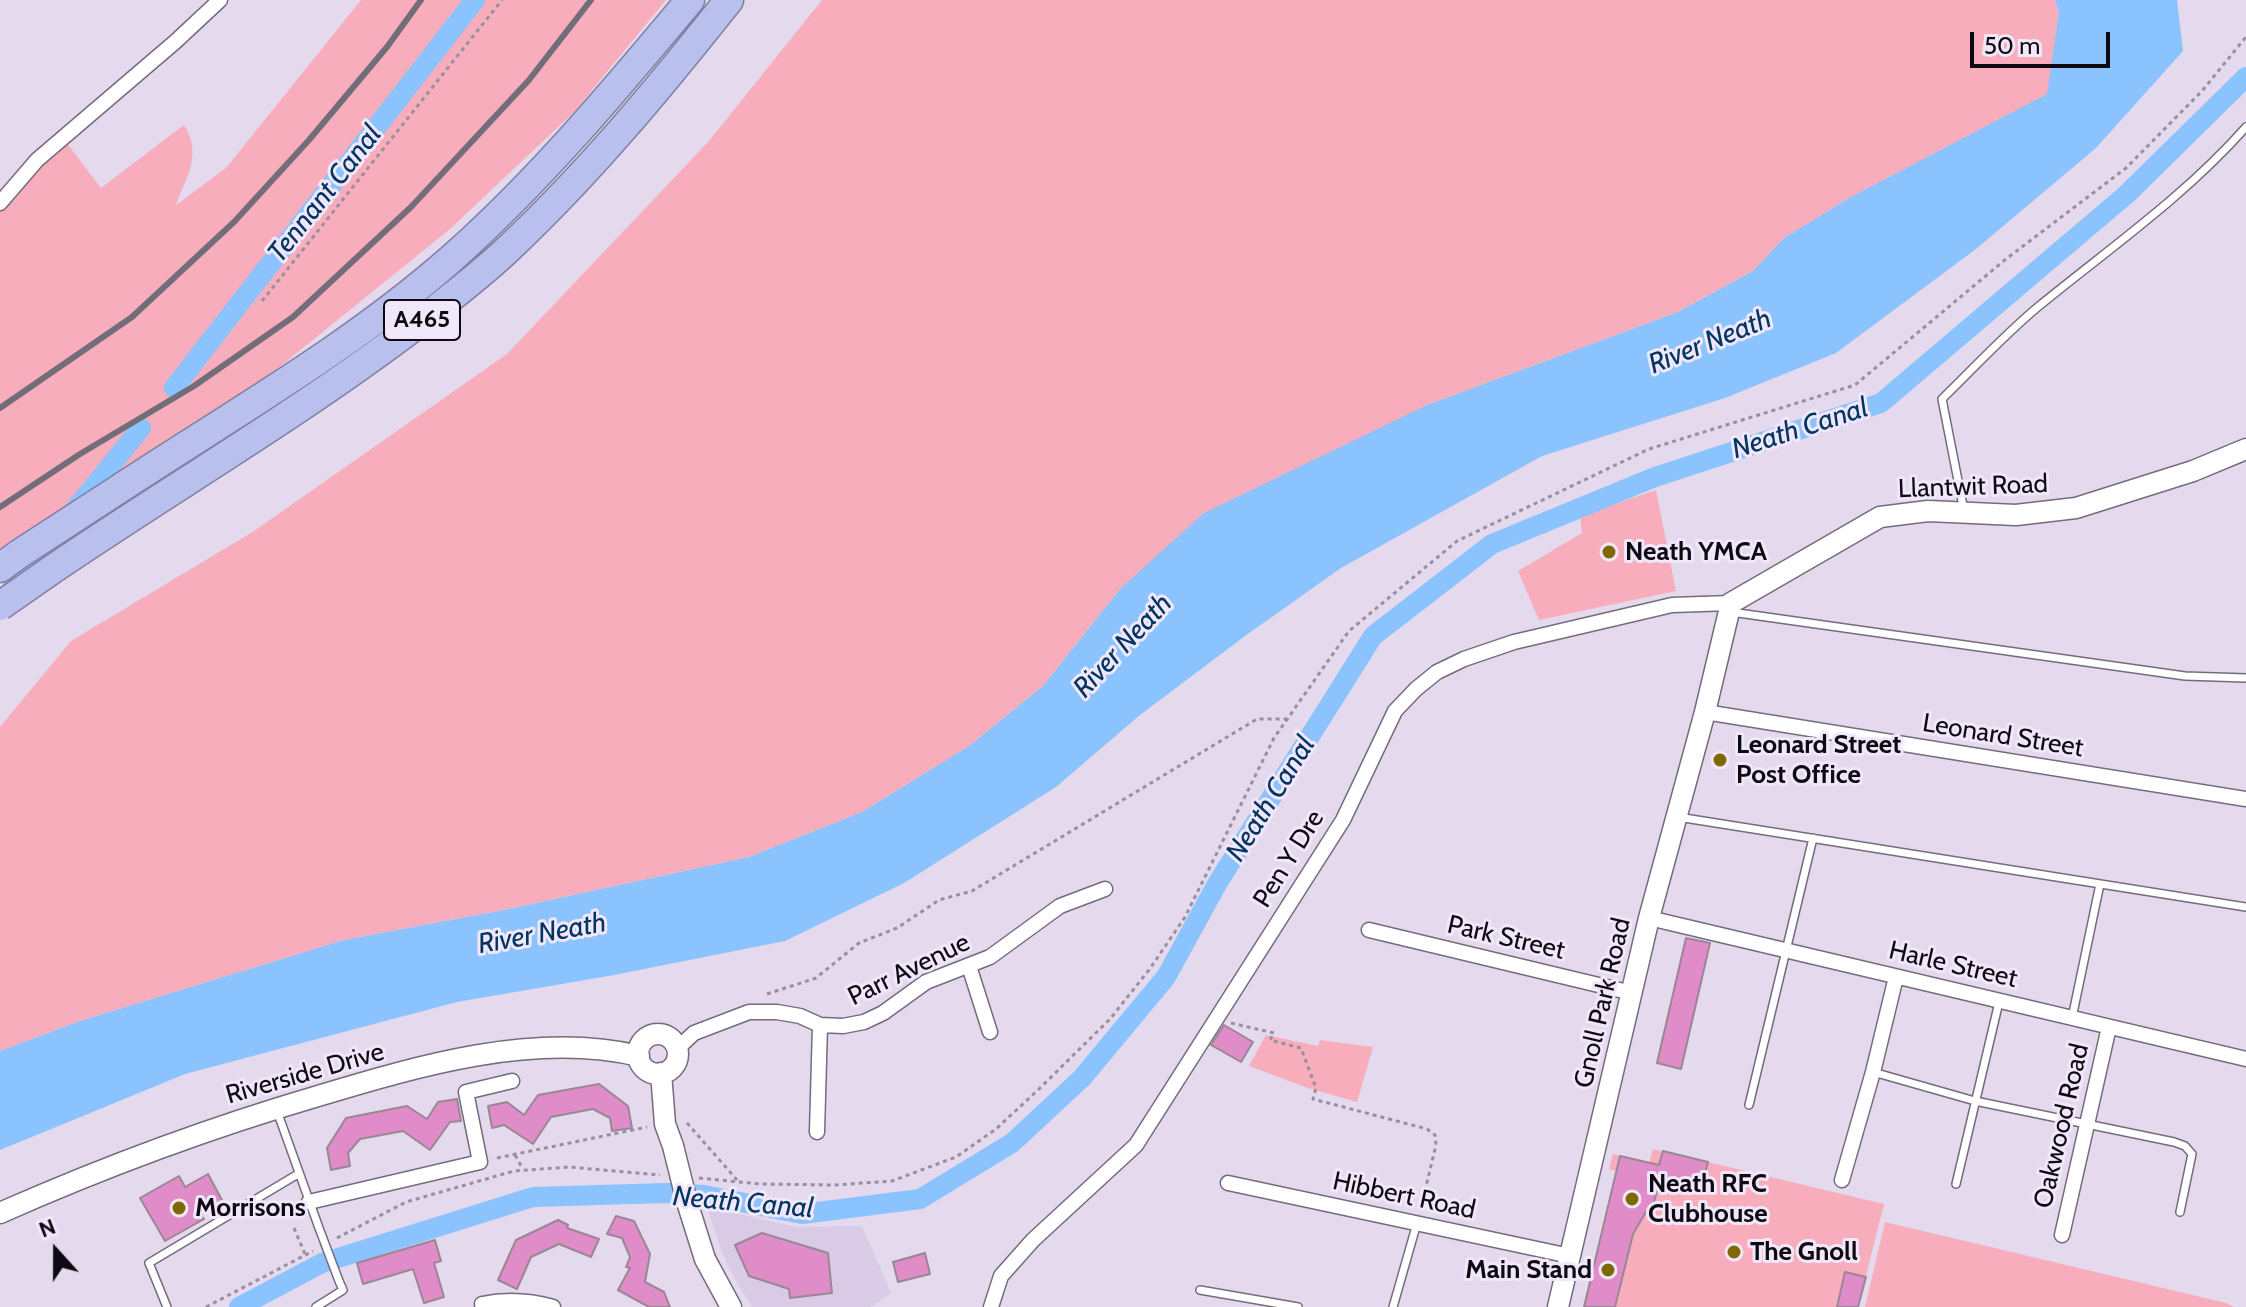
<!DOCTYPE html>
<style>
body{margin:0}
#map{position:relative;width:2246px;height:1307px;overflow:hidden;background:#e4d9ed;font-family:Cabin,sans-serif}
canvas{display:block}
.north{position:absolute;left:16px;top:1211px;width:80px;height:80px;-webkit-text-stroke:6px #f1e7fb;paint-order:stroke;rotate:339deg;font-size:22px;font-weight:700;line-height:32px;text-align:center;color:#0e0a11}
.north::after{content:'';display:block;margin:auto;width:28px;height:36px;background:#0e0a11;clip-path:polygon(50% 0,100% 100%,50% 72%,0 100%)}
.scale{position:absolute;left:1970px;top:32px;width:140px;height:36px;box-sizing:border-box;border:4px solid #0e0a11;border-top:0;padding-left:10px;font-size:24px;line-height:28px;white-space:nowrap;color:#0e0a11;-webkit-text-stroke:6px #f1e7fb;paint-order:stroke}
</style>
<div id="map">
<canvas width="2246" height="1307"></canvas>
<div class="north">N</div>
<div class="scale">50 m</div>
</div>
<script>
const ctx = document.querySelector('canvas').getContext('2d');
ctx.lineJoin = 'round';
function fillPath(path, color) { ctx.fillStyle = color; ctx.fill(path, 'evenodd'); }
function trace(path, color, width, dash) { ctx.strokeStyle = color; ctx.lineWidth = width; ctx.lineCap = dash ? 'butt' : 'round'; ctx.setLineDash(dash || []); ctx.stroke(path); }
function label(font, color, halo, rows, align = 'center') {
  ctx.font = font + ' Cabin,sans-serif'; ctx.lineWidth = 6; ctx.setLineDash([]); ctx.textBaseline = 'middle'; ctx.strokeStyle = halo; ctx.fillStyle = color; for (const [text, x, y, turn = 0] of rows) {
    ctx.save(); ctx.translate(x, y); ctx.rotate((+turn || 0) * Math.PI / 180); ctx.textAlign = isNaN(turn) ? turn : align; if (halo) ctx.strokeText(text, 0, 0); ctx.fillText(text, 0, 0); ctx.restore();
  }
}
const built = new Path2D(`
 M 707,1207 L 796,1227 L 862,1226 L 891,1293 L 871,1307 L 752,1307 L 737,1283 L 722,1253 Z`);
const green = new Path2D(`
 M 361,0 L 666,0 L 574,112 L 450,229 L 272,373 L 0,558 L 0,207 L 10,195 L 66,142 L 101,188 L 184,125 C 203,156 186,176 176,205 L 226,168 Z
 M 822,0 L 2055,0 L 2059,12 L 2048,94 L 1849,198 L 1784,238 L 1753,271 L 1678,312 L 1427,405 L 1121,588 L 1042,687 L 969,746 L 862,812 L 749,857 L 504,910 L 344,940 L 80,1021 L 0,1051 L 0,727 L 71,641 L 254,531 L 507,354 L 709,141 Z
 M 1656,490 L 1676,591 L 1539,620 L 1518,571 L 1582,533 L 1580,516 Z
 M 1266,1035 L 1318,1046 L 1320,1040 L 1373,1047 L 1357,1102 L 1308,1088 L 1249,1066 Z
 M 1653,1149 L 1884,1204 L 1858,1307 L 1584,1307 L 1616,1171 L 1609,1169 L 1613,1154 L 1649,1163 Z
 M 1885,1222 L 2226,1303 L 2234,1307 L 1865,1307 Z`);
const water = new Path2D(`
 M 2055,0 L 2177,0 L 2183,51 L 2096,148 L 1976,249 L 1836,353 L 1725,398 L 1542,456 L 1341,568 L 1245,636 L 1140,715 L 1056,787 L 904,883 L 785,941 L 614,975 L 457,1002 L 185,1074 L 0,1150 L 0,1051 L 80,1021 L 344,940 L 504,910 L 749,857 L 862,812 L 969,746 L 1042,687 L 1121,588 L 1204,513 L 1427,405 L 1678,312 L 1753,271 L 1784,238 L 1849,198 L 2047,94 L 2059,12 Z`);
const canal = new Path2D(`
 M 174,388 L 475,0
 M 73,512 L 141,428
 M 11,590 L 51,540
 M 239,1307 L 322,1263 L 533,1197 L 666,1193 L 704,1195 L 802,1214 L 920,1199 L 1012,1143 L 1082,1078 L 1166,977 L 1217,884 L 1373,636 L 1492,544 L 1655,477 L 1881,403 L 2127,194 L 2246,77`);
const building = new Path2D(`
 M 1686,938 L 1710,943 L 1681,1069 L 1657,1063 Z
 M 1224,1025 L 1253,1042 L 1241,1062 L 1211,1045 Z
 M 599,1084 L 628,1106 L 632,1128 L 612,1131 L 610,1118 L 593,1109 L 551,1117 L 533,1144 L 504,1125 L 492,1128 L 488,1106 L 507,1102 L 524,1115 L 538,1095 Z
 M 457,1099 L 461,1121 L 450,1122 L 430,1150 L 403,1131 L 360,1139 L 348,1153 L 350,1166 L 331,1170 L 327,1148 L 346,1118 L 407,1106 L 427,1119 L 438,1102 Z
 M 1663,1151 L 1708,1162 L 1701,1188 L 1660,1178 L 1652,1211 L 1647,1210 L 1633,1234 L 1615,1307 L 1584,1307 L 1620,1156 L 1659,1165 Z
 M 208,1174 L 223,1202 L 201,1215 L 204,1219 L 165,1241 L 140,1198 L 179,1176 L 185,1187 Z
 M 616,1216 L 634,1221 L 650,1254 L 645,1282 L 664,1292 L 670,1307 L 649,1307 L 618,1290 L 630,1268 L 626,1267 L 630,1257 L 622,1238 L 607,1234 Z
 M 558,1220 L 568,1225 L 567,1228 L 599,1239 L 591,1257 L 559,1244 L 531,1257 L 517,1289 L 498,1280 L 516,1240 Z
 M 762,1233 L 828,1253 L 832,1293 L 790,1298 L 789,1289 L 749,1276 L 735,1245 Z
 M 435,1240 L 441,1261 L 434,1263 L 444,1297 L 424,1303 L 413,1269 L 363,1284 L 357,1263 Z
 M 925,1253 L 930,1274 L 898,1282 L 893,1262 Z
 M 1845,1272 L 1866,1277 L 1858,1307 L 1837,1307 Z`);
const path = new Path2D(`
 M 262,301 L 502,0
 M 767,994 L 816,978 L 859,943 L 897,928 L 939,900 L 972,891 L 1257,719 L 1287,719
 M 1231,1023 L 1274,1033 L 1270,1040 L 1301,1048 L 1316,1088 L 1313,1099 L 1427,1129 L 1435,1135 L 1436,1145 L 1421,1207
 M 687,1123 L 737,1180
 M 515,1155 L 523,1169
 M 497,1158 L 647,1127
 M 699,1178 L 760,1184 L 835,1185 L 892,1181 L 956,1157 L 996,1129 L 1038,1090 L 1110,1019 L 1149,970 L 1185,917 L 1274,738 L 1349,631 L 1457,541 L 1649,449 L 1855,385 L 2006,259 L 2126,168 L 2202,91 L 2246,37
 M 294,1228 L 305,1254
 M 337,1238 L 406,1202 L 514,1171 L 569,1167 L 660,1175
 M 206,1307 L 313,1251`);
const lane = new Path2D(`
 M 1964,511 L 1942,399 C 1974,368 2005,334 2039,306 C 2110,248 2185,196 2246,127
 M 1731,612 L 2185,676 L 2246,678
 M 1678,817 L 2246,907
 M 2072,1018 L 2100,884
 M 1873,1072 L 1975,1101 L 2174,1142 L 2185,1146 L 2192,1154 L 2180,1212
 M 1749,1105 L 1813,838
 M 277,1111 L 319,1228
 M 1956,1184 L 1999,1002
 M 1200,1290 L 1298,1307
 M 167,1307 L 149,1263 L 298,1174
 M 316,1307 L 343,1290 L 339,1281
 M 1393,1307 L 1417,1223`);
const street = new Path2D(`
 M 0,203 L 37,160 L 175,42 L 220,0
 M 1705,712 L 2246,799
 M 1649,918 L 2246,1059
 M 1369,930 L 1632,993
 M 969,966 L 990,1032
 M 678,1048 L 694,1033 L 749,1012 L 777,1012 L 800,1016 L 820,1025 L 843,1026 L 864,1022 L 883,1013 L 926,982 L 990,957 L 1060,906 L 1105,889
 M 817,1132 L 820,1025
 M 1842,1180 L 1873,1072 L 1896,977
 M 1228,1183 L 1570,1256
 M 309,1202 L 480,1162 L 466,1092 L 512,1081
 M 2062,1235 L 2109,1027
 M 482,1304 C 507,1299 528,1300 553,1307
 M 991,1307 L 1001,1276 L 1033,1240 L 1136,1145 L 1343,820 L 1395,711 L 1416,689 L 1437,672 L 1464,659 L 1514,642 L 1672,605 L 1731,603`);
const secondary = new Path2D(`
 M638 1054a20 20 0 1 1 40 0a20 20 0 1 1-40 0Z
 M 661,1073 L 665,1124 L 673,1146
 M 0,1213 C 104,1167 209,1128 318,1096 C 418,1066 535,1031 639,1056
 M 705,1259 L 731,1307
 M 1558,1307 L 1649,918 L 1705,712 L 1731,603 L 1880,517 L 1928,511 L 2016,515 L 2076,508 L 2193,471 L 2246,449`);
const highway = new Path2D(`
 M 122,487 C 233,414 351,347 451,259 C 539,181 615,90 690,0
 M 0,568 L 19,554
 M 53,569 C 178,484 309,408 429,315 C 456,293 483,273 508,249 C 589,173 660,87 729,0`);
const rail = new Path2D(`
 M 0,408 L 132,317 L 234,222 L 309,140 L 387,47 L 421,0
 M 0,507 L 80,454 L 194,386 L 293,317 L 411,207 L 529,80 L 591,0`);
const laneBridge = new Path2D(`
 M 319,1228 L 339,1281`);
const secondaryBridge = new Path2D(`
 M 673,1146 L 687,1202 L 705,1259`);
const highwayBridge = new Path2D(`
 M 19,554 L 122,487
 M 0,606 L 53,569`);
const markers = [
 [1609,552,8,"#7e6800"],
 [1720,760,8,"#7e6800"],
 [1632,1199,8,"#7e6800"],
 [179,1208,8,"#7e6800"],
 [1734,1252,8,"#7e6800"],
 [1608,1270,8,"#7e6800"]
];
const shields = [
 [422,320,76]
];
const shieldNames = [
 ["A465",422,320]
];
const streetNames = [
 ["Llantwit Road",1973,487,-2],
 ["Leonard Street",2003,736,9],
 ["Pen Y Dre",1289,859,-58],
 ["Park Street",1506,938,13],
 ["Harle Street",1953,965,13],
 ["Parr Avenue",909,970,-26],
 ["Gnoll Park Road",1603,1003,-77],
 ["Riverside Drive",305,1074,-16],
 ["Oakwood Road",2062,1126,-77],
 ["Hibbert Road",1404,1196,12]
];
const poiNames = [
 ["Neath YMCA",1625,552],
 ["Leonard Street",1736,745],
 ["Post Office",1736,775],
 ["Neath RFC",1648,1184],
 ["Clubhouse",1648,1214],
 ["Morrisons",195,1208],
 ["The Gnoll",1750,1252],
 ["Main Stand",1592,1270,"right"]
];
const waterNames = [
 ["Tennant Canal",325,194,-52],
 ["River Neath",1710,342,-22],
 ["Neath Canal",1800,429,-18],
 ["River Neath",1123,646,-47],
 ["Neath Canal",1271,799,-58],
 ["River Neath",542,934,-10],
 ["Neath Canal",743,1203,5]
];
fillPath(built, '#d9cbe6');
fillPath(green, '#f7adbb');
fillPath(water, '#8ac3fd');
trace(canal, '#8ac3fd', 20);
fillPath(building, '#e08cc9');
trace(building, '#998793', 2);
trace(lane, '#746b7d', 10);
trace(street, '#746b7d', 17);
trace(secondary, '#746b7d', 23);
trace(highway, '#7e80a1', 31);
trace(path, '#98909f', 3, [4, 4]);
trace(lane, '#fff', 7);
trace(street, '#fff', 14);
trace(secondary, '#fff', 20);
trace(highway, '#bac0ee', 28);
trace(rail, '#736c79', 6);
trace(laneBridge, '#746b7d', 10, []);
trace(secondaryBridge, '#746b7d', 23, []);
trace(highwayBridge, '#7e80a1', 31, []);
trace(laneBridge, '#fff', 7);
trace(secondaryBridge, '#fff', 20);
trace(highwayBridge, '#bac0ee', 28);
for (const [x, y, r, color] of markers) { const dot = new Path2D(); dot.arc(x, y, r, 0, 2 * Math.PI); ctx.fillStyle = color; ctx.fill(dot); trace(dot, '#f1e7fb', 3); }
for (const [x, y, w] of shields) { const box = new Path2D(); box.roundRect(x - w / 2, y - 20, w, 40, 6); ctx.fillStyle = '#f1e7fb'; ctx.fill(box); trace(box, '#0e0a11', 2); }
label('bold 24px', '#0e0a11', null, shieldNames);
label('26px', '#0e0a11', '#f1e7fb', streetNames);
label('bold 26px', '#0e0a11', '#f1e7fb', poiNames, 'left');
label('italic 28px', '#003562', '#f1e7fb', waterNames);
</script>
